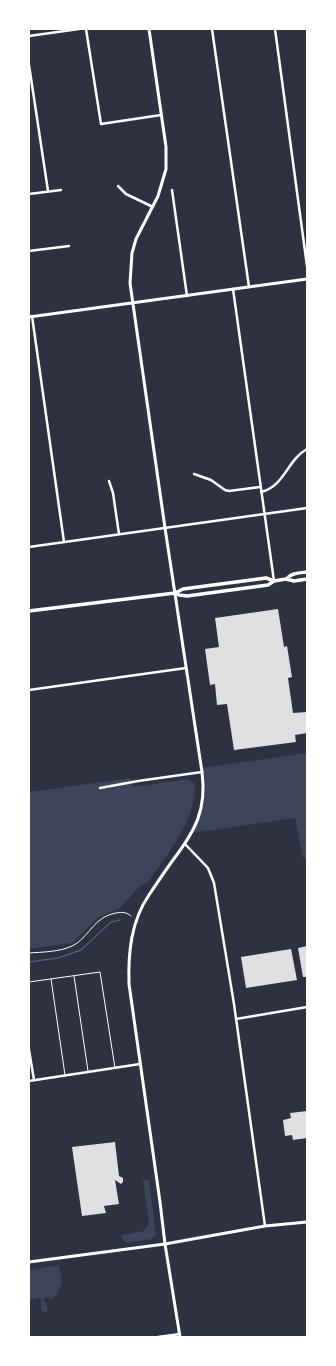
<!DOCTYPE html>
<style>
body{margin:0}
#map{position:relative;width:336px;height:1366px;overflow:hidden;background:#2d3142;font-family:Overpass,sans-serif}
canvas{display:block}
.frame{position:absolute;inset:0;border:30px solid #fff;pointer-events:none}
</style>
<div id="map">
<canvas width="336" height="1366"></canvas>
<div class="frame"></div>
</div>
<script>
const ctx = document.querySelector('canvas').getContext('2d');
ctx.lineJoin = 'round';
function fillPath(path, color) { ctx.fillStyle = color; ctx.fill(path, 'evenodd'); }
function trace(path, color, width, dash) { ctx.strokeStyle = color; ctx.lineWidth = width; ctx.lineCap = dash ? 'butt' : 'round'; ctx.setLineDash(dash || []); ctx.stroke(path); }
const green = new Path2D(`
 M 307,753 L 307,857 L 303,858 L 295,818 L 192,833 L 203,801 L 201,768 Z
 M 131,778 L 133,787 L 188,779 L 195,784 C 196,821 168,853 148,882 L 141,885 L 120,908 L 97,918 L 72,943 L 29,949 L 29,792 Z
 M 143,1180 L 149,1180 L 156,1235 L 152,1239 L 126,1243 L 122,1239 L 121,1235 L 144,1231 L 149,1223 Z
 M 59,1265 C 60,1273 65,1284 58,1290 L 58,1295 L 54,1296 L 54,1298 L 50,1299 L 50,1297 L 44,1298 L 44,1302 L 46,1302 L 48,1311 L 42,1312 L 40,1298 L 30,1300 L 29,1270 Z`);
const stream = new Path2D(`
 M 29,962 L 58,958 L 81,950 L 111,922 L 120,920`);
const building = new Path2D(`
 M 278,609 L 284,647 L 287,646 L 292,677 L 288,678 L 293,713 L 307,712 L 307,733 L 295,735 L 296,742 L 234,750 L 227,704 L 217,705 L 215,684 L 210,685 L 205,649 L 219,647 L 215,618 Z
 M 307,946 L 307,977 L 303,977 L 298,948 Z
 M 291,949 L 297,980 L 246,988 L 241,957 Z
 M 307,1111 L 307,1138 L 293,1140 L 292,1135 L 285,1136 L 283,1120 L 291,1118 L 290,1113 Z
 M 115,1142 L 119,1176 L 123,1178 L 123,1182 L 121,1184 L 115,1180 L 119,1204 L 104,1206 L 106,1213 L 82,1216 L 72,1147 Z`);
const path = new Path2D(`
 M 29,953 C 43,952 59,952 72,946 C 89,938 93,917 116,913 C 123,912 126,912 131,916`);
const service = new Path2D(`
 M 74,976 L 88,1071
 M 51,979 L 65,1075
 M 29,982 L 100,972 L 115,1068`);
const minor = new Path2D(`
 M 86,29 L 101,124 L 161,115
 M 212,29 L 249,287
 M 275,29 L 307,266
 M 29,36 L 79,29
 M 29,65 L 48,191
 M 118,186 L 126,194 L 153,207
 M 172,190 L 187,296
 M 29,194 L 61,190
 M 29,251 L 69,246
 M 233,289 L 274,581
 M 32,316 L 64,542
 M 194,474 L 211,480 L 225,490 L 229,491 L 260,487
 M 109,481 L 113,493 L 119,534
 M 261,492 C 285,486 287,460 307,449
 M 29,547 L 307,508
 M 29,690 L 186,668
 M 100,788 L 138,781 L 202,772
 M 185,844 L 208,868 L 214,883 L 234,1004 L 265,1226
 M 236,1019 L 307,1007
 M 29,1050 L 34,1080
 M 29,1081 L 140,1064
 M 158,1337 L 180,1334`);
const tertiary = new Path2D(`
 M 149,29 L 166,147 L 166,169 L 158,196 L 136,239 L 132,253 L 130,283 L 165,528 L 202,772 C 207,810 195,831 173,860 C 165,871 157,883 149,895 C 131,921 128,953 129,984 L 160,1202 L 165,1244 L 180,1337
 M 29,317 L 307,279
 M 29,1262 L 165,1244 L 265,1226 L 307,1222`);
const secondary = new Path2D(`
 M 286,579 C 291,573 299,573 307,572
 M 175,593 L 179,595 L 187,596 L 268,585 L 274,581 L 286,579 L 294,581 L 307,579
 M 29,611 L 175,593 L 183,589 L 266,578 L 274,581`);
fillPath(green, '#3c4559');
trace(stream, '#4f5d75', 1.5);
fillPath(building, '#e0e0e3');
trace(path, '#fff', 1);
trace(service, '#fff', 1);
trace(minor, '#fff', 2.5);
trace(tertiary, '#fff', 3);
trace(secondary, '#fff', 3.5);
</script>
